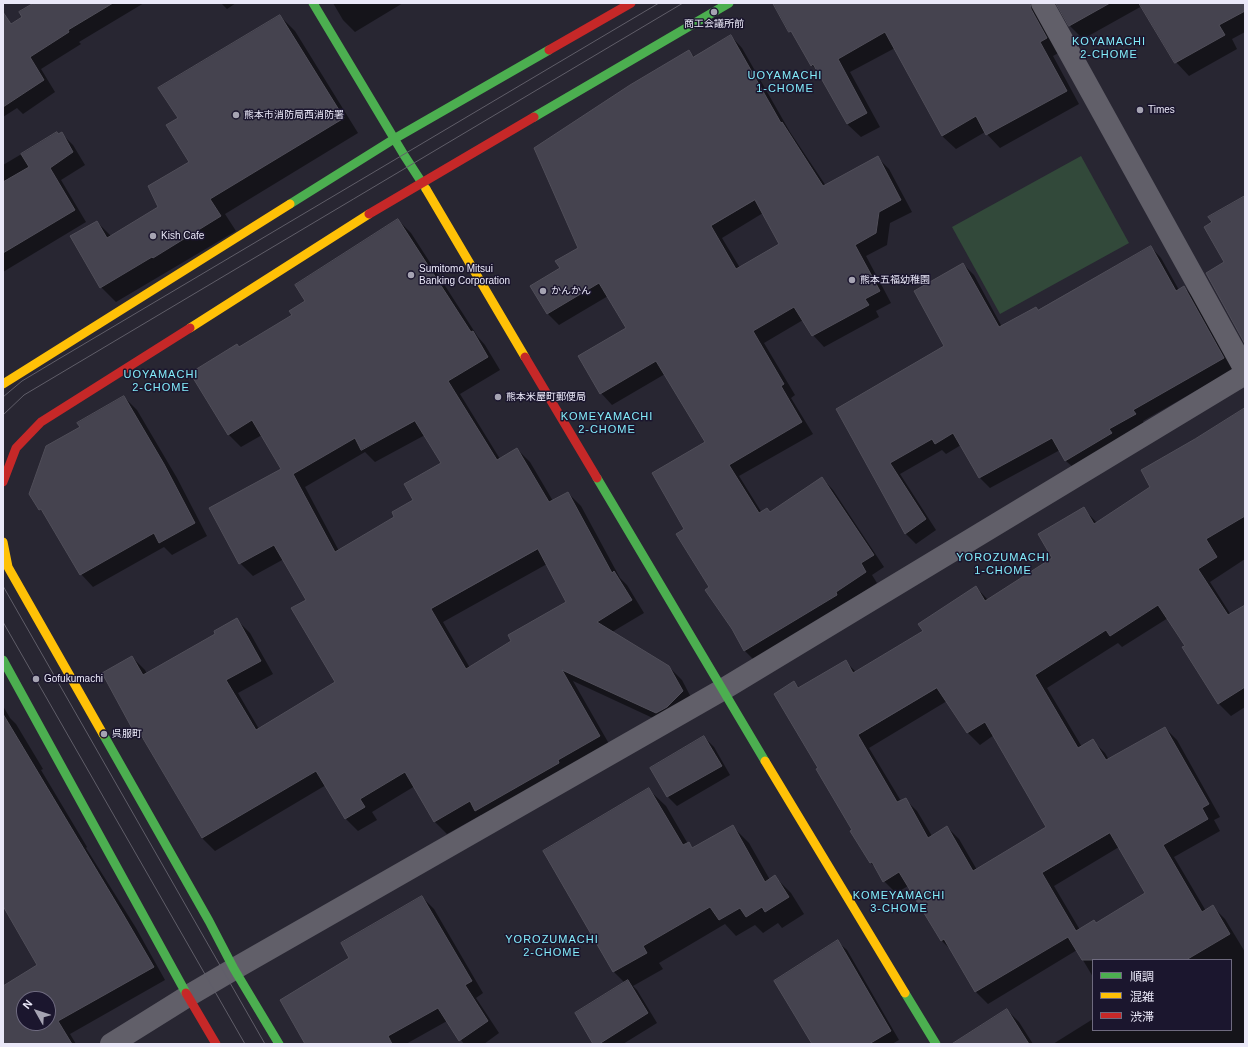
<!DOCTYPE html>
<meta charset="utf-8">
<style>
body{margin:0}
#map{position:relative;width:1248px;height:1047px;overflow:hidden;background:#282632;font-family:Arial,"Noto Sans JP",sans-serif}
canvas{display:block}
.frame{position:absolute;inset:0;border:4px solid #eae8f8;pointer-events:none}
.legend{position:absolute;left:1092px;top:959px;width:140px;height:72px;box-sizing:border-box;background:#1b162e;border:1px solid #6e6a7f;margin:0;padding:5px 7px;list-style:none;font-size:12px;color:#eae8f8}
.legend li{display:flex;align-items:center;gap:8px;height:20px}
.legend b{width:20px;border:1px solid #6e6a7f}
.north{position:absolute;left:16px;top:991px;width:40px;height:40px;box-sizing:border-box;background:#1b162e;border:1px solid #6e6a7f;border-radius:50%;rotate:309deg;font-size:11px;font-weight:700;line-height:16px;text-align:center;color:#eae8f8}
.north::after{content:'';display:block;margin:auto;width:14px;height:18px;background:#a6a4b3;clip-path:polygon(50% 0,100% 100%,50% 72%,0 100%)}
</style>
<div id="map">
<canvas width="1248" height="1047"></canvas>
<div class="frame"></div>
<ul class="legend">
<li><b style="height:5px;background:#4caf50"></b>順調</li>
<li><b style="height:5px;background:#ffc107"></b>混雑</li>
<li><b style="height:5px;background:#c62828"></b>渋滞</li>
</ul>
<div class="north">N</div>
</div>
<script>
const ctx = document.querySelector('canvas').getContext('2d');
ctx.lineJoin = 'round';
function fillPath(path, color) { ctx.fillStyle = color; ctx.fill(path, 'evenodd'); }
function trace(path, color, width, dash) { ctx.strokeStyle = color; ctx.lineWidth = width; ctx.lineCap = dash ? 'butt' : 'round'; ctx.setLineDash(dash || []); ctx.stroke(path); }
function label(font, color, halo, rows, align = 'center') {
  ctx.font = font + ' Arial,"Noto Sans JP",sans-serif'; ctx.lineWidth = 3; ctx.setLineDash([]); ctx.textBaseline = 'middle'; ctx.strokeStyle = halo; ctx.fillStyle = color; for (const [text, x, y, turn = 0] of rows) {
    ctx.save(); ctx.translate(x, y); ctx.rotate((+turn || 0) * Math.PI / 180); ctx.textAlign = isNaN(turn) ? turn : align; if (halo) ctx.strokeText(text, 0, 0); ctx.fillText(text, 0, 0); ctx.restore();
  }
}
const green = new Path2D(`
 M 1081,156 L 1129,243 L 1000,314 L 952,227 Z`);
const shadow = new Path2D(`
 M 35,3 L 144,3 L 79,42 L 81,44 L 41,69 L 55,92 L 23,114 L 17,108 L 3,117 L 3,30 L 23,17 Z
 M 221,3 L 236,3 L 227,9 Z
 M 333,3 L 403,3 L 355,32 L 343,20 Z
 M 774,3 L 1245,3 L 1245,32 L 1232,39 L 1237,49 L 1189,76 L 1176,62 L 1142,6 L 1083,39 L 1070,26 L 1058,4 L 1049,5 L 1060,52 L 1053,56 L 1079,104 L 1000,148 L 985,132 L 956,149 L 942,136 L 895,48 L 850,72 L 880,127 L 861,137 L 847,124 L 819,73 L 812,65 Z
 M 280,16 L 295,31 L 358,133 L 225,214 L 236,231 L 116,302 L 101,287 L 97,222 L 112,237 L 160,207 L 190,162 L 179,119 Z
 M 731,36 L 742,48 L 790,132 L 826,186 L 878,158 L 889,169 L 912,212 L 890,223 L 887,245 L 866,256 L 891,303 L 876,311 L 879,317 L 824,347 L 813,335 L 803,320 L 764,343 L 795,395 L 791,398 L 813,434 L 739,476 L 762,513 L 770,513 L 822,478 L 833,490 L 884,567 L 872,575 L 877,583 L 756,662 L 745,651 L 710,587 L 686,529 L 706,443 L 665,374 L 612,405 L 601,393 L 627,329 L 608,296 L 559,325 L 548,314 L 531,286 L 561,268 L 579,248 L 689,52 L 695,57 ZM 763,213 L 780,244 L 740,268 L 722,238 Z
 M 57,133 L 59,135 L 61,133 L 73,145 L 85,165 L 61,180 L 86,222 L 3,272 L 3,165 Z
 M 398,220 L 411,233 L 478,337 L 485,345 L 500,370 L 460,394 L 500,459 L 517,449 L 530,462 L 553,501 L 568,493 L 581,506 L 620,578 L 627,585 L 644,613 L 612,632 L 669,667 L 682,680 L 695,705 L 670,726 L 573,681 L 612,749 L 489,823 L 481,815 L 447,834 L 434,821 L 415,786 L 372,812 L 377,820 L 358,831 L 345,818 L 326,785 L 215,851 L 202,838 L 145,741 L 135,731 L 132,657 L 145,670 L 147,674 L 217,635 L 237,620 L 250,633 L 273,674 L 238,693 L 259,729 L 336,683 L 307,601 L 284,559 L 253,576 L 240,563 L 283,469 L 262,435 L 241,447 L 228,434 L 237,345 L 240,348 L 293,315 L 306,301 ZM 425,435 L 442,463 L 414,500 L 396,517 L 339,551 L 305,487 L 365,452 L 375,462 ZM 547,564 L 568,603 L 512,641 L 470,668 L 443,622 Z
 M 1151,247 L 1161,258 L 1179,290 L 1184,287 L 1195,298 L 1234,369 L 1143,421 L 1145,425 L 1077,471 L 1066,461 L 1060,450 L 990,488 L 980,478 L 961,445 L 946,454 L 942,450 L 900,474 L 936,530 L 916,544 L 905,533 L 837,409 L 945,346 L 963,264 L 974,275 L 1002,327 L 1039,311 Z
 M 124,397 L 137,410 L 177,478 L 207,536 L 172,555 L 164,547 L 93,587 L 81,574 L 45,514 L 40,509 L 81,427 Z
 M 1245,410 L 1245,559 L 1210,582 L 1231,615 L 1245,606 L 1245,707 L 1231,716 L 1219,704 L 1184,648 L 1186,646 L 1168,618 L 1122,647 L 1118,643 L 1047,688 L 1082,747 L 1093,741 L 1105,753 L 1109,760 L 1165,728 L 1177,740 L 1220,817 L 1214,820 L 1220,831 L 1174,857 L 1206,911 L 1213,907 L 1225,919 L 1245,952 L 1245,1044 L 1053,1044 L 1093,1019 L 1093,1030 L 1231,1030 L 1231,960 L 1093,960 L 1093,977 L 1077,950 L 988,1004 L 976,992 L 951,950 L 941,940 L 908,886 L 896,893 L 884,881 L 878,870 L 871,863 L 819,768 L 794,683 L 800,688 L 846,662 L 856,672 L 924,631 L 976,587 L 988,600 L 1054,559 L 1084,509 L 1097,523 L 1151,487 ZM 947,701 L 968,733 L 980,745 L 994,735 L 1048,827 L 977,870 L 959,839 L 947,827 L 932,836 L 917,811 L 905,799 L 901,801 L 869,748 ZM 1119,847 L 1146,894 L 1096,924 L 1080,930 L 1054,886 Z
 M 3,706 L 10,718 L 16,724 L 43,769 L 41,770 L 87,847 L 86,848 L 136,928 L 165,980 L 70,1034 L 76,1044 L 3,1044 L 3,988 L 39,966 L 3,905 ZM 24,999 L 48,999 L 48,1023 L 24,1023 Z
 M 704,737 L 714,747 L 730,775 L 677,806 L 668,797 L 651,768 Z
 M 649,790 L 666,806 L 688,844 L 693,849 L 733,827 L 749,843 L 770,880 L 775,877 L 791,893 L 804,914 L 782,928 L 778,923 L 763,933 L 755,925 L 736,936 L 725,924 L 659,963 L 663,969 L 633,986 L 637,990 L 657,1023 L 623,1044 L 594,1044 L 625,983 L 614,972 L 544,851 Z
 M 422,897 L 434,909 L 483,993 L 476,998 L 499,1033 L 484,1044 L 464,1044 L 447,1021 L 406,1044 L 309,1044 L 350,958 Z
 M 838,942 L 847,950 L 899,1040 L 892,1044 L 818,1044 Z
 M 1007,1010 L 1019,1022 L 1033,1044 L 983,1044 Z`);
const building = new Path2D(`
 M 34,3 L 113,3 L 68,30 L 69,32 L 30,57 L 44,80 L 3,107 L 3,12 L 11,24 L 22,17 L 19,12 Z
 M 773,3 L 1030,3 L 1031,9 L 1047,38 L 1040,42 L 1067,91 L 986,135 L 976,116 L 942,136 L 885,32 L 838,59 L 867,113 L 847,124 L 813,64 L 811,66 L 791,31 L 789,32 Z
 M 1056,3 L 1110,3 L 1069,26 Z
 M 1139,3 L 1245,3 L 1245,11 L 1219,25 L 1225,35 L 1175,63 Z
 M 280,15 L 344,118 L 210,199 L 221,216 L 153,258 L 152,257 L 100,288 L 70,236 L 97,221 L 107,238 L 158,207 L 148,186 L 189,162 L 166,125 L 178,118 L 158,88 Z
 M 731,35 L 781,123 L 782,122 L 823,186 L 878,156 L 901,200 L 879,212 L 876,233 L 855,245 L 880,291 L 865,299 L 869,305 L 812,336 L 794,307 L 753,331 L 784,384 L 781,386 L 802,422 L 729,465 L 759,513 L 767,508 L 770,512 L 822,477 L 874,555 L 861,563 L 866,572 L 836,592 L 837,595 L 744,651 L 732,629 L 705,590 L 709,587 L 676,534 L 684,529 L 652,473 L 705,442 L 656,361 L 600,394 L 578,356 L 626,328 L 599,283 L 547,314 L 530,286 L 560,268 L 555,261 L 578,248 L 534,148 L 630,85 L 689,50 L 693,57 ZM 755,200 L 779,244 L 736,269 L 711,226 Z
 M 57,132 L 58,134 L 62,132 L 73,152 L 50,168 L 75,210 L 3,253 L 3,182 L 29,167 L 21,154 Z
 M 1245,196 L 1245,344 L 1206,273 L 1224,262 L 1204,227 L 1212,222 L 1208,217 Z
 M 398,219 L 471,332 L 473,331 L 488,357 L 448,381 L 497,460 L 517,448 L 549,502 L 568,492 L 612,573 L 614,571 L 632,600 L 597,622 L 669,666 L 683,691 L 667,707 L 656,713 L 562,670 L 600,736 L 558,760 L 559,763 L 475,811 L 470,801 L 434,822 L 405,772 L 360,799 L 365,807 L 345,819 L 316,771 L 202,838 L 138,730 L 134,732 L 102,673 L 132,656 L 143,675 L 215,634 L 214,631 L 237,618 L 261,661 L 226,680 L 256,730 L 335,682 L 291,608 L 306,600 L 274,545 L 239,564 L 209,508 L 281,469 L 252,420 L 228,435 L 190,373 L 237,344 L 239,347 L 292,315 L 289,311 L 305,301 L 295,285 ZM 415,421 L 441,463 L 404,484 L 413,500 L 392,512 L 394,517 L 335,552 L 293,474 L 355,438 L 361,450 ZM 538,549 L 566,602 L 508,635 L 511,641 L 466,669 L 431,609 Z
 M 1151,246 L 1176,291 L 1184,286 L 1224,358 L 1133,410 L 1136,414 L 1109,429 L 1112,433 L 1065,461 L 1052,438 L 979,478 L 953,433 L 935,444 L 932,439 L 890,463 L 926,519 L 905,534 L 836,409 L 944,346 L 914,291 L 963,263 L 999,327 L 1036,307 L 1038,310 Z
 M 124,396 L 164,464 L 195,523 L 159,543 L 154,533 L 80,575 L 41,509 L 39,510 L 29,494 L 46,446 L 80,427 L 77,423 Z
 M 1245,408 L 1245,516 L 1206,539 L 1217,557 L 1198,569 L 1228,615 L 1245,605 L 1245,687 L 1218,704 L 1182,647 L 1185,646 L 1158,605 L 1110,636 L 1106,630 L 1035,675 L 1078,748 L 1093,739 L 1106,760 L 1165,727 L 1209,804 L 1202,808 L 1208,819 L 1163,845 L 1202,912 L 1213,905 L 1230,934 L 1186,960 L 1082,960 L 1068,937 L 975,992 L 944,939 L 941,941 L 899,872 L 883,882 L 872,862 L 870,863 L 850,831 L 852,830 L 816,769 L 818,768 L 774,694 L 794,681 L 798,688 L 846,660 L 853,673 L 923,631 L 918,624 L 976,586 L 985,601 L 1052,558 L 1038,534 L 1084,507 L 1094,524 L 1150,487 L 1141,470 L 1195,439 ZM 937,688 L 967,733 L 985,722 L 1046,827 L 973,871 L 947,826 L 928,838 L 906,798 L 897,802 L 858,735 ZM 1110,833 L 1145,893 L 1096,923 L 1094,920 L 1076,931 L 1042,873 Z
 M 3,714 L 123,914 L 154,967 L 58,1021 L 72,1044 L 3,1044 L 3,986 L 37,965 L 3,906 ZM 24,999 L 48,999 L 48,1023 L 24,1023 Z
 M 704,736 L 722,766 L 667,797 L 650,768 Z
 M 649,788 L 683,845 L 689,842 L 692,848 L 733,825 L 765,882 L 775,875 L 789,897 L 765,912 L 762,907 L 746,917 L 740,908 L 719,920 L 710,907 L 643,946 L 647,953 L 613,972 L 543,851 Z
 M 422,896 L 472,981 L 465,985 L 488,1021 L 459,1041 L 438,1008 L 388,1036 L 392,1044 L 305,1044 L 280,1000 L 349,958 L 341,943 Z
 M 838,940 L 891,1031 L 869,1044 L 812,1044 L 774,981 Z
 M 628,980 L 648,1013 L 599,1044 L 593,1044 L 575,1013 Z
 M 1007,1009 L 1029,1044 L 952,1044 Z`);
const street = new Path2D(`
 M 1042,3 L 1245,370
 M 111,1044 L 188,996 L 234,969 L 722,690 L 1245,374`);
const fast = new Path2D(`
 M 313,3 L 404,155 L 426,189
 M 534,117 L 729,3
 M 290,204 L 394,139 L 549,50
 M 597,478 L 765,761
 M 3,660 L 186,993
 M 103,734 L 209,921 L 234,969 L 279,1044
 M 905,993 L 936,1044`);
const slow = new Path2D(`
 M 426,189 L 525,357
 M 190,328 L 369,214
 M 3,384 L 290,204
 M 3,542 L 8,567 L 103,734
 M 765,761 L 905,993`);
const jam = new Path2D(`
 M 549,50 L 631,3
 M 369,214 L 534,117
 M 525,357 L 597,478
 M 3,482 L 16,448 L 41,422 L 190,328
 M 186,993 L 216,1044`);
const tram = new Path2D(`
 M 3,397 L 22,381 L 57,360 L 659,3
 M 3,415 L 24,395 L 683,3
 M 3,586 L 265,1044
 M 3,622 L 245,1044`);
const markers = [
 [714,12,4,"#a6a4b3"],
 [1140,110,4,"#a6a4b3"],
 [236,115,4,"#a6a4b3"],
 [153,236,4,"#a6a4b3"],
 [411,275,4,"#a6a4b3"],
 [852,280,4,"#a6a4b3"],
 [543,291,4,"#a6a4b3"],
 [498,397,4,"#a6a4b3"],
 [36,679,4,"#a6a4b3"],
 [104,734,4,"#a6a4b3"]
];
const poiNames = [
 ["商工会議所前",714,24,"center"],
 ["Times",1148,110],
 ["熊本市消防局西消防署",244,115],
 ["Kish Cafe",161,236],
 ["Sumitomo Mitsui",419,269],
 ["Banking Corporation",419,281],
 ["熊本五福幼稚園",860,280],
 ["かんかん",551,291],
 ["熊本米屋町郵便局",506,397],
 ["Gofukumachi",44,679],
 ["呉服町",112,734]
];
const neighbourhoodNames = [
 ["KOYAMACHI",1109,42],
 ["2-CHOME",1109,55],
 ["UOYAMACHI",785,76],
 ["1-CHOME",785,89],
 ["UOYAMACHI",161,375],
 ["2-CHOME",161,388],
 ["KOMEYAMACHI",607,417],
 ["2-CHOME",607,430],
 ["YOROZUMACHI",1003,558],
 ["1-CHOME",1003,571],
 ["KOMEYAMACHI",899,896],
 ["3-CHOME",899,909],
 ["YOROZUMACHI",552,940],
 ["2-CHOME",552,953]
];
fillPath(green, '#32493a');
fillPath(shadow, '#0007');
fillPath(building, '#45434f');
trace(building, '#504e59', 1);
trace(street, '#615f69', 22);
trace(fast, '#4caf50', 9);
trace(slow, '#ffc107', 9);
trace(jam, '#c62828', 9);
trace(tram, '#605e69', 1);
for (const [x, y, r, color] of markers) { const dot = new Path2D(); dot.arc(x, y, r, 0, 2 * Math.PI); ctx.fillStyle = color; ctx.fill(dot); trace(dot, '#1b162e', 1.5); }
label('10px', '#eae8f8', '#1b162e', poiNames, 'left');
ctx.letterSpacing = '1px';
label('11px', '#83edfb', '#1b162e', neighbourhoodNames);
ctx.letterSpacing = '0px';
</script>
